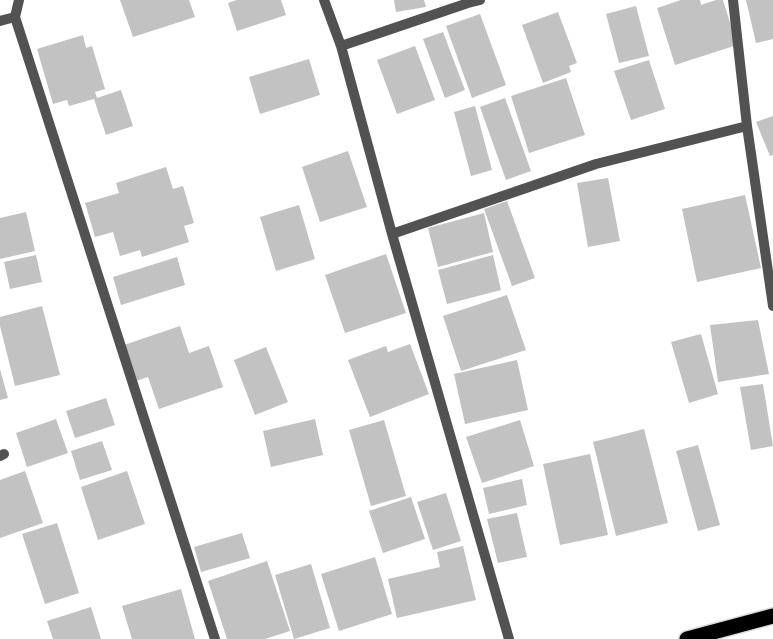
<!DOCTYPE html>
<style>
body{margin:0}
canvas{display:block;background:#fff}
</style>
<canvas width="773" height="639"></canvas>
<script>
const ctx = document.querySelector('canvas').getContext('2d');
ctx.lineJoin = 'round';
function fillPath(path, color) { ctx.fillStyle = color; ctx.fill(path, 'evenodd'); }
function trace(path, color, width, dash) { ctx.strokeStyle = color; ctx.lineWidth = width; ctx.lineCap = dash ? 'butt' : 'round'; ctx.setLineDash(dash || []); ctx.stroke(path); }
const building = new Path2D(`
 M 120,0 L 189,0 L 195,17 L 133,37 Z
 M 237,0 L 281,0 L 286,15 L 237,31 L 228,3 Z
 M 394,0 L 424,0 L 426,7 L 396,12 Z
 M 681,0 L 700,0 L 701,5 L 716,0 L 723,0 L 737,45 L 675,65 L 657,8 Z
 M 746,0 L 773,0 L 773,39 L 756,43 Z
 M 636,6 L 649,56 L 619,63 L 606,14 Z
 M 558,12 L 577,63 L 569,66 L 571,72 L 543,83 L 522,25 Z
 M 480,14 L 506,85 L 472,98 L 446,26 Z
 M 443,32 L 465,90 L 445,98 L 423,39 Z
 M 83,35 L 86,48 L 92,46 L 105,89 L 95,92 L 97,98 L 121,90 L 133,126 L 106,135 L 94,99 L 69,106 L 67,100 L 53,104 L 37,49 Z
 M 415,46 L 435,100 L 397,114 L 377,60 Z
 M 309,59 L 320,95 L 260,114 L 249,77 Z
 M 649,60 L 665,109 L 631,120 L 614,71 Z
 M 566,78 L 585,135 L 529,153 L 511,96 Z
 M 505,98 L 531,171 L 506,180 L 480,107 Z
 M 475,106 L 492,170 L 471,176 L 454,112 Z
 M 773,116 L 773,155 L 770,156 L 756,122 Z
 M 348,151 L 367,207 L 320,222 L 302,167 Z
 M 166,167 L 173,189 L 183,186 L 194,223 L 184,226 L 189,242 L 142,257 L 140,250 L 120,256 L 113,232 L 95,237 L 85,203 L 119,193 L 116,183 Z
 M 608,178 L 620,241 L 588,247 L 577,183 Z
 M 745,195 L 761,268 L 697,282 L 682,209 Z
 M 507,201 L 535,278 L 512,286 L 484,209 Z
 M 299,205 L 315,259 L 276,271 L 260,217 Z
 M 26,212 L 35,251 L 0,259 L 0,218 Z
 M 484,213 L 493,252 L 438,267 L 428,228 Z
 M 386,254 L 406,313 L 345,333 L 325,275 Z
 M 36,255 L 42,282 L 10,289 L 4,262 Z
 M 493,255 L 501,290 L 447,304 L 438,270 Z
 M 177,257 L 185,285 L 121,305 L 113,277 Z
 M 507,295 L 526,350 L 461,371 L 443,316 Z
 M 42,306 L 60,375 L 15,386 L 0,326 L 0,317 Z
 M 758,320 L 769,374 L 718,382 L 710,325 Z
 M 180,326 L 189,353 L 209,346 L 223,387 L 159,409 L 148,377 L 136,381 L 124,345 Z
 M 701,334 L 718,394 L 689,403 L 671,342 Z
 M 410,344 L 429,394 L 370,417 L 348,360 L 386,346 L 388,352 Z
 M 266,347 L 288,402 L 255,415 L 234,360 Z
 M 517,360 L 528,410 L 465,424 L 454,374 Z
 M 0,369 L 8,398 L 0,400 Z
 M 763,384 L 773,446 L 751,450 L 740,387 Z
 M 106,398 L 115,425 L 75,438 L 66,411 Z
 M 56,419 L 68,453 L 27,467 L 16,433 Z
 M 315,419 L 323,455 L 271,467 L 263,431 Z
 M 384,420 L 406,496 L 371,506 L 349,430 Z
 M 520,420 L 534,466 L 482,483 L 466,437 Z
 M 644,429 L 668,523 L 616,536 L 593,442 Z
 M 102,441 L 112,470 L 80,480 L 71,451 Z
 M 698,445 L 720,525 L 698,531 L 676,451 Z
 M 590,454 L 608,535 L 560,545 L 543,464 Z
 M 25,471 L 43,523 L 0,538 L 0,480 Z
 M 127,471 L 145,524 L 98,540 L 81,487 Z
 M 522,479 L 527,505 L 489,514 L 483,488 Z
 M 446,493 L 461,541 L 433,550 L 417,502 Z
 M 411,497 L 425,539 L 383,553 L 369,511 Z
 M 517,513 L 527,557 L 498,563 L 487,519 Z
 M 57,523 L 79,593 L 45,604 L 22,534 Z
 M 242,533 L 250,558 L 201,572 L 194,547 Z
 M 463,546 L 476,600 L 397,618 L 388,579 L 440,567 L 437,552 Z
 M 375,557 L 392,614 L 339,631 L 321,574 Z
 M 267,561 L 290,631 L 265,639 L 227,639 L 208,581 Z
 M 311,564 L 330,628 L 294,639 L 275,575 Z
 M 181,589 L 195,639 L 132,639 L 122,606 Z
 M 91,607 L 101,639 L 53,639 L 47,621 Z`);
const street = new Path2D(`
 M 19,0 L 15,17 L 215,639
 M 324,0 L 341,46 L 392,234 L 509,639
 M 733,0 L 747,126 L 773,306
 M 0,21 L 15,17
 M 341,46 L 468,3 L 480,0
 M 392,234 L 596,164 L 747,126
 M 0,456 L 4,454`);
const highway = new Path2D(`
 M 687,639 L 773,616`);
fillPath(building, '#c2c2c2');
trace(highway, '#dbdbdb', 18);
trace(street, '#525252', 10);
trace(highway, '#000', 15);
</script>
